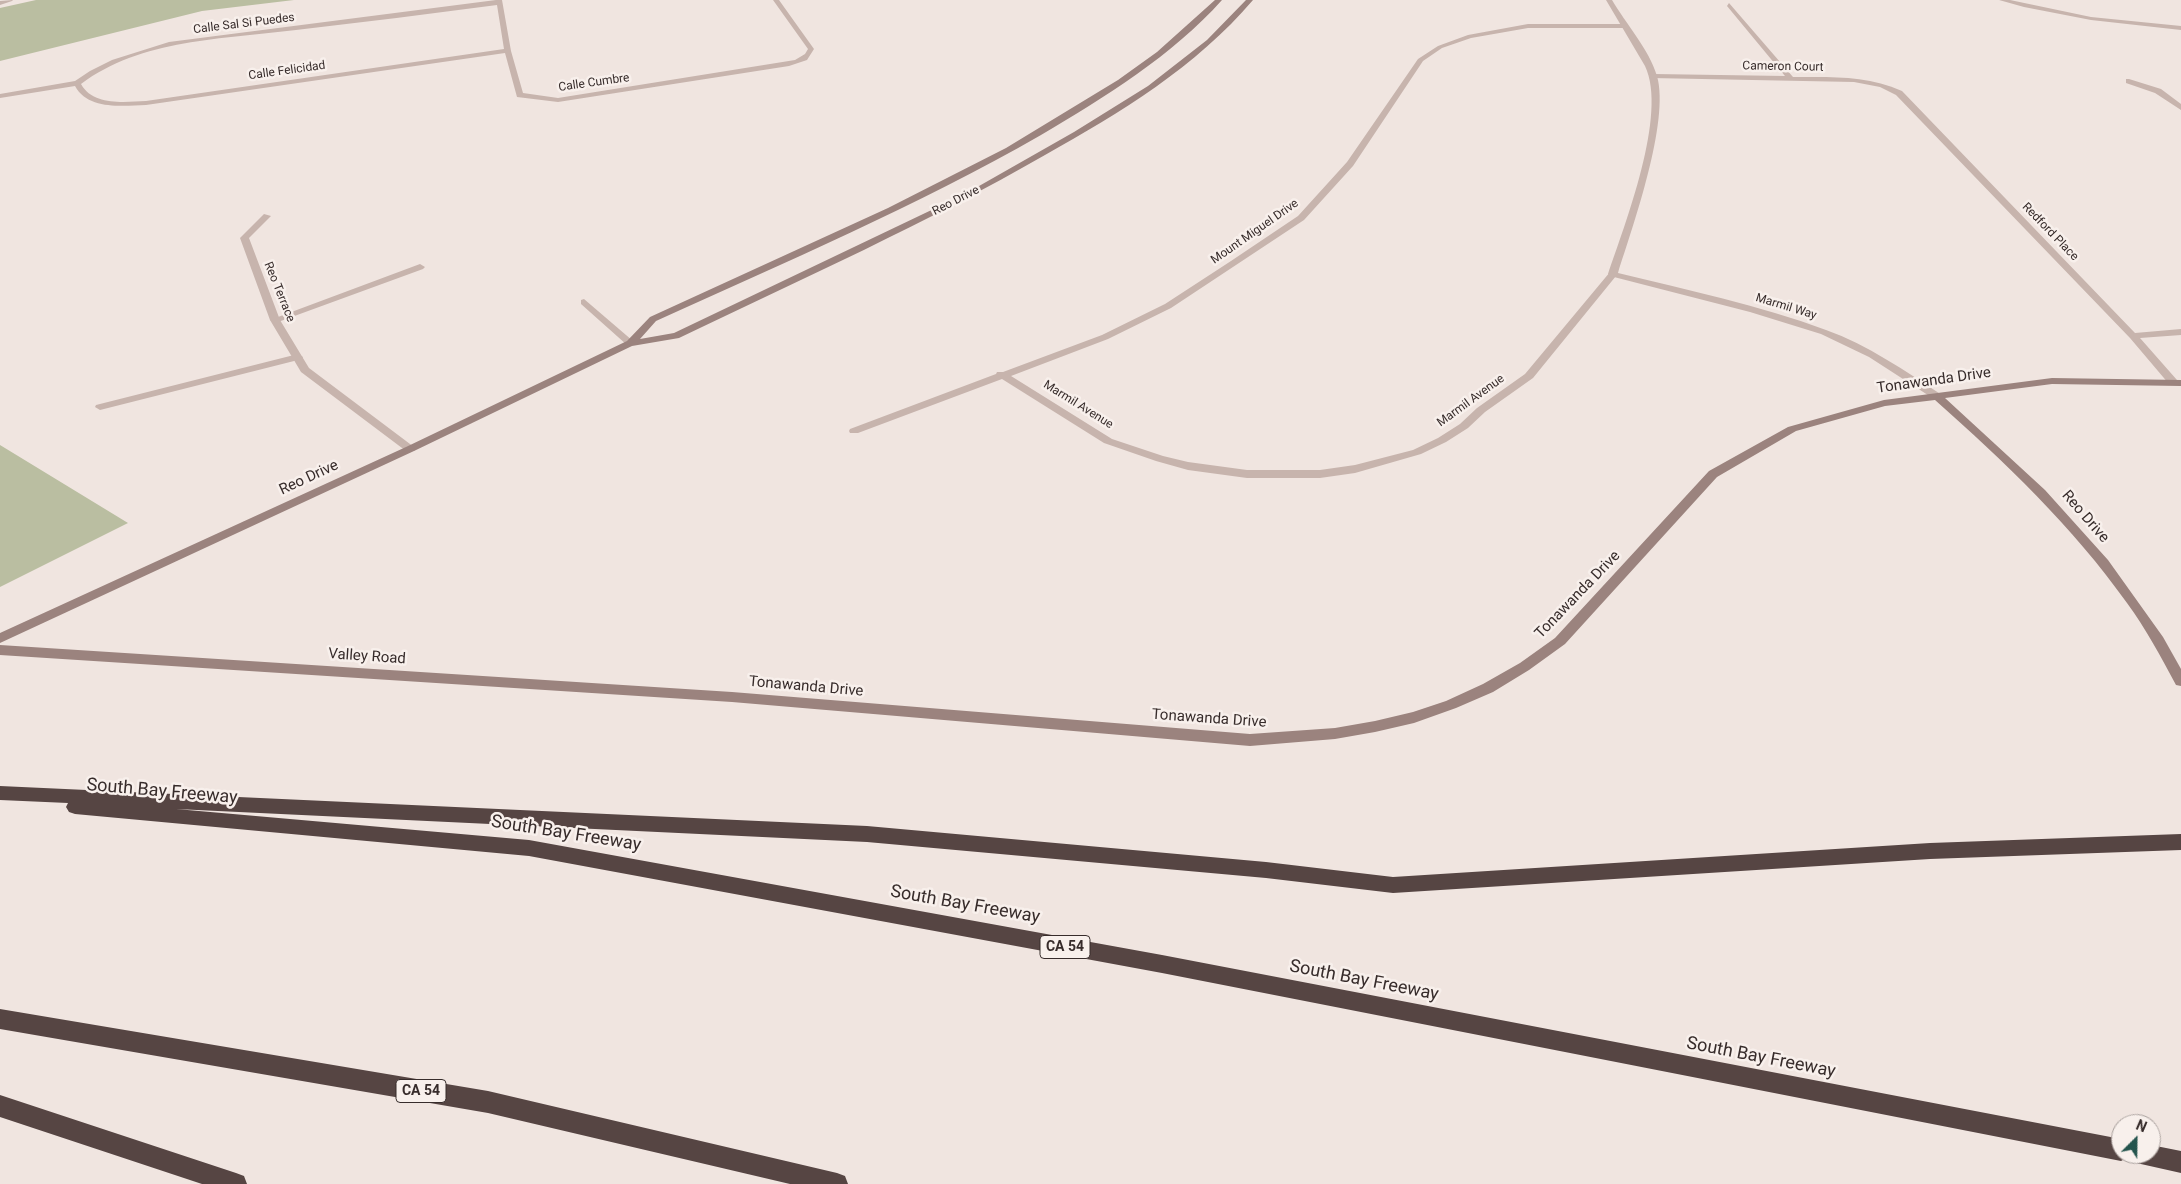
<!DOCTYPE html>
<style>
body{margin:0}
#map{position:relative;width:2181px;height:1184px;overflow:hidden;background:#f0e5e0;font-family:Roboto,sans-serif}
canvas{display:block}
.north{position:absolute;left:2111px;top:1114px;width:50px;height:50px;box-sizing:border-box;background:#f8f0ec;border:1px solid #aba29f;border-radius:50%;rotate:23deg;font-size:14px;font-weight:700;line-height:20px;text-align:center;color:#372c2b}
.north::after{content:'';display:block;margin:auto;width:18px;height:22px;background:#24544d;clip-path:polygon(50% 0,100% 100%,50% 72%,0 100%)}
</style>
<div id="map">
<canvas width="2181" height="1184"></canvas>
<div class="north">N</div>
</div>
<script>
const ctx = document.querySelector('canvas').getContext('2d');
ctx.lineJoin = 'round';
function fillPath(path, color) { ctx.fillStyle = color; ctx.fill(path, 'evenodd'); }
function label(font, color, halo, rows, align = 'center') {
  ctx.font = font + ' Roboto,sans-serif'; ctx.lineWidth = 5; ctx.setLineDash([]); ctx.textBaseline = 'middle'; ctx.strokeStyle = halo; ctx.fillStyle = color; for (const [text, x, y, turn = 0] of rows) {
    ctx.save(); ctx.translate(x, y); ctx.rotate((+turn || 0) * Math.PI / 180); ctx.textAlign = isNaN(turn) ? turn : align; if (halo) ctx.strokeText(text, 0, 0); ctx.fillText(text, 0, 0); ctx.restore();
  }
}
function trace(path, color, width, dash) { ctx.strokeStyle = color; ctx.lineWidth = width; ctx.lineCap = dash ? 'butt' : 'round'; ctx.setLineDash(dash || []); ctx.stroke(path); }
const green = new Path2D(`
 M 36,0 L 294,0 L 202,11 L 0,61 L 0,8 Z
 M 0,445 L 128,523 L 0,587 Z`);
const service = new Path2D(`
 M 13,0 L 12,1 L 0,5 L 0,1 Z
 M 420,264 L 425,267 L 423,269 L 278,322 L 275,323 L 270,320 Z
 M 584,299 L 633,341 L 633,345 L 627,345 L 581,304 L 581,300 Z
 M 298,354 L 303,357 L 302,359 L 100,410 L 95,407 L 96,405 Z`);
const minor = new Path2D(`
 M 496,0 L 502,0 L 511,51 L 523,93 L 558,98 L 795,60 L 805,54 L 808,49 L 773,0 L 779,0 L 814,49 L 807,60 L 789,66 L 558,102 L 517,97 L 505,53 L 146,105 C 122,106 88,110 75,86 L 0,98 L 0,94 L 75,81 L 90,71 L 112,60 L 169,42 ZM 497,5 L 504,49 L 146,101 C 124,102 93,106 81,84 C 141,39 224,39 296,30 C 363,22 430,14 497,5 Z
 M 1999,0 L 2010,0 L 2091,17 L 2181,26 L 2181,30 L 2091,20 L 2024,7 Z
 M 1729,3 L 1793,77 C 1830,77 1867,75 1902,91 L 2135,333 L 2181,329 L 2181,335 L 2140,338 L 2177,380 L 2177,384 L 2169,384 L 2130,338 L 1896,95 L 1880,87 L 1854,82 L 1651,78 L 1651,74 L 1654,74 L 1785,76 L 1727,6 Z
 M 1528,24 L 1623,24 L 1626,26 L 1623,28 L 1528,28 L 1471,38 L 1442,48 L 1423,61 L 1353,166 L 1304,220 L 1171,308 L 1108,339 L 1011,376 L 1112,439 L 1163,456 L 1188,462 L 1247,470 L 1320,470 L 1355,465 L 1413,450 L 1438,438 L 1460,424 L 1477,408 L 1525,374 L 1610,272 L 1616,272 L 1616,276 L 1533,378 L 1485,412 L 1468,428 L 1446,442 L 1421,454 L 1355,473 L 1320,478 L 1247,478 L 1188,470 L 1156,461 L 1104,443 L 1002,379 L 858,433 L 850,433 L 849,431 L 850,429 L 996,374 L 997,372 L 1003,372 L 1102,335 L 1165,304 L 1231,261 L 1298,216 L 1347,162 L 1418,59 L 1438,46 L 1468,35 Z
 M 2129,79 L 2161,89 L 2181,104 L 2181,110 L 2155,93 L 2126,83 L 2126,79 Z
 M 264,214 L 271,216 L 249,238 L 280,320 L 309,368 L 414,447 L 416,449 L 414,451 L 406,451 L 301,372 L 270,320 L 240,238 Z`);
const tertiary = new Path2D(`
 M 1606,0 L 1612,0 C 1626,24 1649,49 1657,76 C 1670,121 1633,226 1618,273 C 1687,290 1759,305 1826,330 C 1868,345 1905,371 1942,395 L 1942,399 L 1934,399 L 1869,357 L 1821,334 L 1750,312 L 1610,276 L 1608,274 C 1625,224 1668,114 1645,66 Z`);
const secondary = new Path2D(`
 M 1215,0 L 1222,0 C 1173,55 1104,98 1041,135 C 917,206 786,262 656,321 L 640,339 L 674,333 L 965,194 L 1074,132 L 1148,86 L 1207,40 L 1246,0 L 1253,0 C 1196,67 1120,113 1045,155 C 927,223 802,279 679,338 L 632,346 L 414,451 L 0,643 L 0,633 L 406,447 L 627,341 L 650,317 L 888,208 L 1006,148 L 1118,80 L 1157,52 Z
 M 2052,378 L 2181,380 L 2181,386 L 2052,384 L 1945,398 L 2045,490 L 2108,560 L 2163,637 L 2181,669 L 2181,686 L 2176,685 C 2161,657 2146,629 2127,603 C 2073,527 2005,462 1935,400 L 1885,406 L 1796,431 L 1717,477 L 1565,644 L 1529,670 L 1493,692 L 1456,708 L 1414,723 L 1375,732 L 1335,739 L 1250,746 L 732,702 L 0,655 L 0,645 L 732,692 L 1250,734 L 1335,728 L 1375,721 L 1413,712 L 1446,701 L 1483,684 L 1520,663 L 1555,638 L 1709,471 L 1788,427 L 1884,400 Z`);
const motorway = new Path2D(`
 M 0,786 L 867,826 L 1266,862 L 1393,877 L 1930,843 L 2181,834 L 2181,850 L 1930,859 L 1393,893 L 1266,878 L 867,842 L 176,809 L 529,840 L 1162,955 L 2121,1139 L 2121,1154 L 2151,1154 L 2151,1145 L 2181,1151 L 2181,1173 L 2132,1162 L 2130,1156 L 2121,1161 L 1162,973 L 529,856 L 75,814 L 69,812 L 66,807 L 68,803 L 0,800 Z
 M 0,1009 L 488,1091 L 837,1173 L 845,1176 L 848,1184 L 790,1184 L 488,1113 L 0,1029 Z
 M 0,1095 L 236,1173 L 244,1176 L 247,1184 L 202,1184 L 0,1117 Z`);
const farStreetnames = [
 ["Calle Sal Si Puedes",244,24,-7],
 ["Cameron Court",1783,67,1],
 ["Calle Felicidad",287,71,-8],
 ["Calle Cumbre",594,83,-8],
 ["Reo Drive",956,201,-27],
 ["Mount Miguel Drive",1255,232,-35],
 ["Redford Place",2050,232,46],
 ["Reo Terrace",279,292,68],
 ["Marmil Way",1786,307,17],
 ["Marmil Avenue",1471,401,-36],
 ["Marmil Avenue",1078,405,32]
];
const shields = [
 [1065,947,50],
 [421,1091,50]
];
const shieldNames = [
 ["CA 54",1065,947],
 ["CA 54",421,1091]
];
const streetNames = [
 ["Tonawanda Drive",1934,381,-8],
 ["Reo Drive",309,478,-25],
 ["Reo Drive",2085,517,49],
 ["Tonawanda Drive",1578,595,-46],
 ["Valley Road",367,657,4],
 ["Tonawanda Drive",806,687,5],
 ["Tonawanda Drive",1209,719,4]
];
const nearStreetnames = [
 ["South Bay Freeway",162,792,5],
 ["South Bay Freeway",566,834,9],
 ["South Bay Freeway",965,905,10],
 ["South Bay Freeway",1364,981,11],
 ["South Bay Freeway",1761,1058,11]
];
fillPath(green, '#babea1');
fillPath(service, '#c7b4ad');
fillPath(minor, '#c7b4ad');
fillPath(tertiary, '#c7b4ad');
fillPath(secondary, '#9b837e');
fillPath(motorway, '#564543');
label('12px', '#372c2b', '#f8f0ec', farStreetnames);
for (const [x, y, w] of shields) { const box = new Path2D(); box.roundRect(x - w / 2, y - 11.5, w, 23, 4); ctx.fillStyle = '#f8f0ec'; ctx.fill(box); trace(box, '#372c2b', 1); }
label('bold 14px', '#372c2b', null, shieldNames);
label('15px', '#372c2b', '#f8f0ec', streetNames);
label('18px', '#372c2b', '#f8f0ec', nearStreetnames);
</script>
